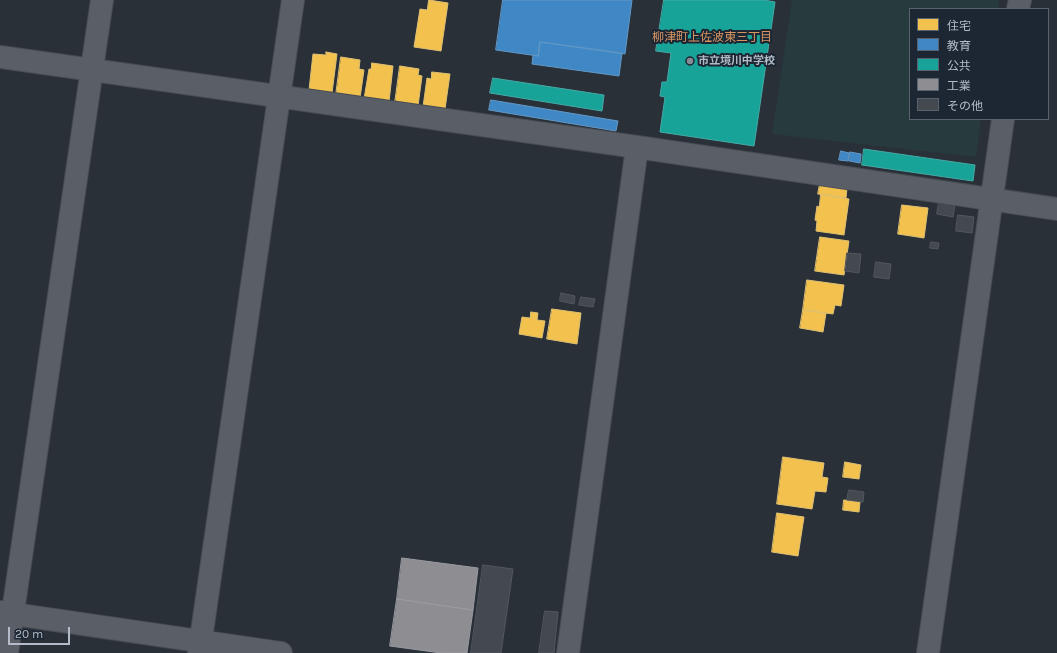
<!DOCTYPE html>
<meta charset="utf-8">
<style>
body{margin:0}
#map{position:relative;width:1057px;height:653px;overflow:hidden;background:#2a3038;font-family:Karla,"Noto Sans JP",sans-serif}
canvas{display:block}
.legend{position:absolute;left:909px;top:8px;width:140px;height:112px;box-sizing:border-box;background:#1d2633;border:1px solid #59626f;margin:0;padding:5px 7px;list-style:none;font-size:12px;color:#b4bcc9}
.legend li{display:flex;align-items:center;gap:8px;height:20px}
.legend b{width:20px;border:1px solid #59626f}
.scale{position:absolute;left:8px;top:627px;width:62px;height:18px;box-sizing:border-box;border:2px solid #b4bcc9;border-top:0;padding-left:5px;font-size:12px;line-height:14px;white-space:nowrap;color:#b4bcc9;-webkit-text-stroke:3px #1d2633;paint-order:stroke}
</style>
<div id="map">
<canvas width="1057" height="653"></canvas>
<ul class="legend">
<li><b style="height:11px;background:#f2c14e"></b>住宅</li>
<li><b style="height:11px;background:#3f88c5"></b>教育</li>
<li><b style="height:11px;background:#17a398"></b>公共</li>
<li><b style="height:11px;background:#8d8d92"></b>工業</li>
<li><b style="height:11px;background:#444950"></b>その他</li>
</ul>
<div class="scale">20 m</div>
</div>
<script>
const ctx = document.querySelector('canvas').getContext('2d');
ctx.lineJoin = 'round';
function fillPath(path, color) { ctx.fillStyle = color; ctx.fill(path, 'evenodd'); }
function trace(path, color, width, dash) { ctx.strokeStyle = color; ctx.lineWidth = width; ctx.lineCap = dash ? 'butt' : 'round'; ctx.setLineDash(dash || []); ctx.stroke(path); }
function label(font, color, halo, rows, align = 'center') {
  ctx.font = font + ' Karla,"Noto Sans JP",sans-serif'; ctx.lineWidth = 4; ctx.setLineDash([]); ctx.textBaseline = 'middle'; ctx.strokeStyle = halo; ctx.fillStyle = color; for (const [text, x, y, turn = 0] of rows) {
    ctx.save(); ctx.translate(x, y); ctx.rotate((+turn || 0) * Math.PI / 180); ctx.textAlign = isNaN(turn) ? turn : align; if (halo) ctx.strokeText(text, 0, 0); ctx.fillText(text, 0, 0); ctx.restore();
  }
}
const green = new Path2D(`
 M 792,0 L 999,0 L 998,9 L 910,9 L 910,119 L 981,119 L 976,157 L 772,134 Z`);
const homes = new Path2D(`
 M 429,0 L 448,3 L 441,51 L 414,47 L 420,9 L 427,10 Z
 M 326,52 L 337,54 L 332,93 L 309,90 L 313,54 L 326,55 Z
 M 341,57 L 360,60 L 359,69 L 364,70 L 360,98 L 336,95 Z
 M 372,63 L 393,66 L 389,102 L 364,99 L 369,69 L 371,69 Z
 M 400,66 L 419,69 L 418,75 L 422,76 L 418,106 L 395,103 Z
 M 432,72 L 450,74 L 445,109 L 423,107 L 427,78 L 431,79 Z
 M 820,184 L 847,188 L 846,198 L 818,194 Z
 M 821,194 L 849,199 L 844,235 L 816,231 L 817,221 L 815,220 L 817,206 L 819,207 Z
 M 902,205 L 928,208 L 924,238 L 898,234 Z
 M 820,237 L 849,241 L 844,275 L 815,271 Z
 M 807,280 L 844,285 L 841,306 L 835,305 L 833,314 L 803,310 Z
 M 552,309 L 581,313 L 577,344 L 547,339 Z
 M 803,310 L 826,313 L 823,332 L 800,328 Z
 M 531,312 L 538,313 L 537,320 L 545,321 L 542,338 L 519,334 L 522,317 L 530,318 Z
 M 783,457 L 824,463 L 822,477 L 828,478 L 826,492 L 815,491 L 812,509 L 777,504 Z
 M 845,462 L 861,465 L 859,479 L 843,477 Z
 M 844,500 L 860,502 L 859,512 L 843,510 Z
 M 777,513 L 804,517 L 798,556 L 772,552 Z`);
const schools = new Path2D(`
 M 503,0 L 632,0 L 625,54 L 540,42 L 538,56 L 496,50 Z
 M 540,42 L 622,53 L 619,76 L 532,64 L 533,55 L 538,56 Z
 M 491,100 L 618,121 L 616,131 L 489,110 Z
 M 841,151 L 849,153 L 848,161 L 839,160 Z
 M 850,152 L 861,154 L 860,163 L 849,161 Z`);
const public = new Path2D(`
 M 664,0 L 764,0 L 775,2 L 754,146 L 660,132 L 665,97 L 660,96 L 662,82 L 667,82 L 671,53 L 656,51 Z
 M 493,78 L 604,95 L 602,111 L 490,93 Z
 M 864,149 L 975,165 L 973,181 L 862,165 Z`);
const industry = new Path2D(`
 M 402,558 L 478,568 L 473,610 L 397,599 Z
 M 397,599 L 473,610 L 467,653 L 441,653 L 390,646 Z`);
const building = new Path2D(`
 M 939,202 L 955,204 L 953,217 L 937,214 Z
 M 958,215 L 974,217 L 972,233 L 956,231 Z
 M 931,242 L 939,243 L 938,249 L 930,248 Z
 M 847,253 L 861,254 L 859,273 L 845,271 Z
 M 876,262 L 891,264 L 889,279 L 874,277 Z
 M 561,293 L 575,296 L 574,304 L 560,301 Z
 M 581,297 L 595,299 L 593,307 L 579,305 Z
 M 849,490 L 864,492 L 863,502 L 847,500 Z
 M 483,565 L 513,569 L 501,653 L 471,653 Z
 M 545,611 L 558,612 L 554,653 L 539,653 Z`);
const minor = new Path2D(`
 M 1018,9 L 1020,0
 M 0,57 L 637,147 L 1057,209
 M 0,612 L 281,653
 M 7,653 L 102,0
 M 199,653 L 293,0
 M 568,653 L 637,147
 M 928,653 L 1003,119`);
const markers = [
 [690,61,4,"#848b96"]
];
const poiNames = [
 ["市立境川中学校",698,61]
];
const neighbourhoodNames = [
 ["柳津町上佐波東三丁目",712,38]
];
fillPath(green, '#273a3e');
fillPath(homes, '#f2c14e');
trace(homes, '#dfc073', 1);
fillPath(schools, '#3f88c5');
trace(schools, '#6298c6', 1);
fillPath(public, '#17a398');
trace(public, '#46aaa7', 1);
fillPath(industry, '#8d8d92');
trace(industry, '#999ba2', 1);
fillPath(building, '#444950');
trace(building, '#52575f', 1);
trace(minor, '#484c53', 24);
trace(minor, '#5a5e66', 22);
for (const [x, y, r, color] of markers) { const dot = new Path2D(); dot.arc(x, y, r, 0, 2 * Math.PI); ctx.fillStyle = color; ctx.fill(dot); trace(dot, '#1d2633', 1.5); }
label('bold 11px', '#b4bcc9', '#1d2633', poiNames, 'left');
label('12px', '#d59563', '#1d2633', neighbourhoodNames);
</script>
